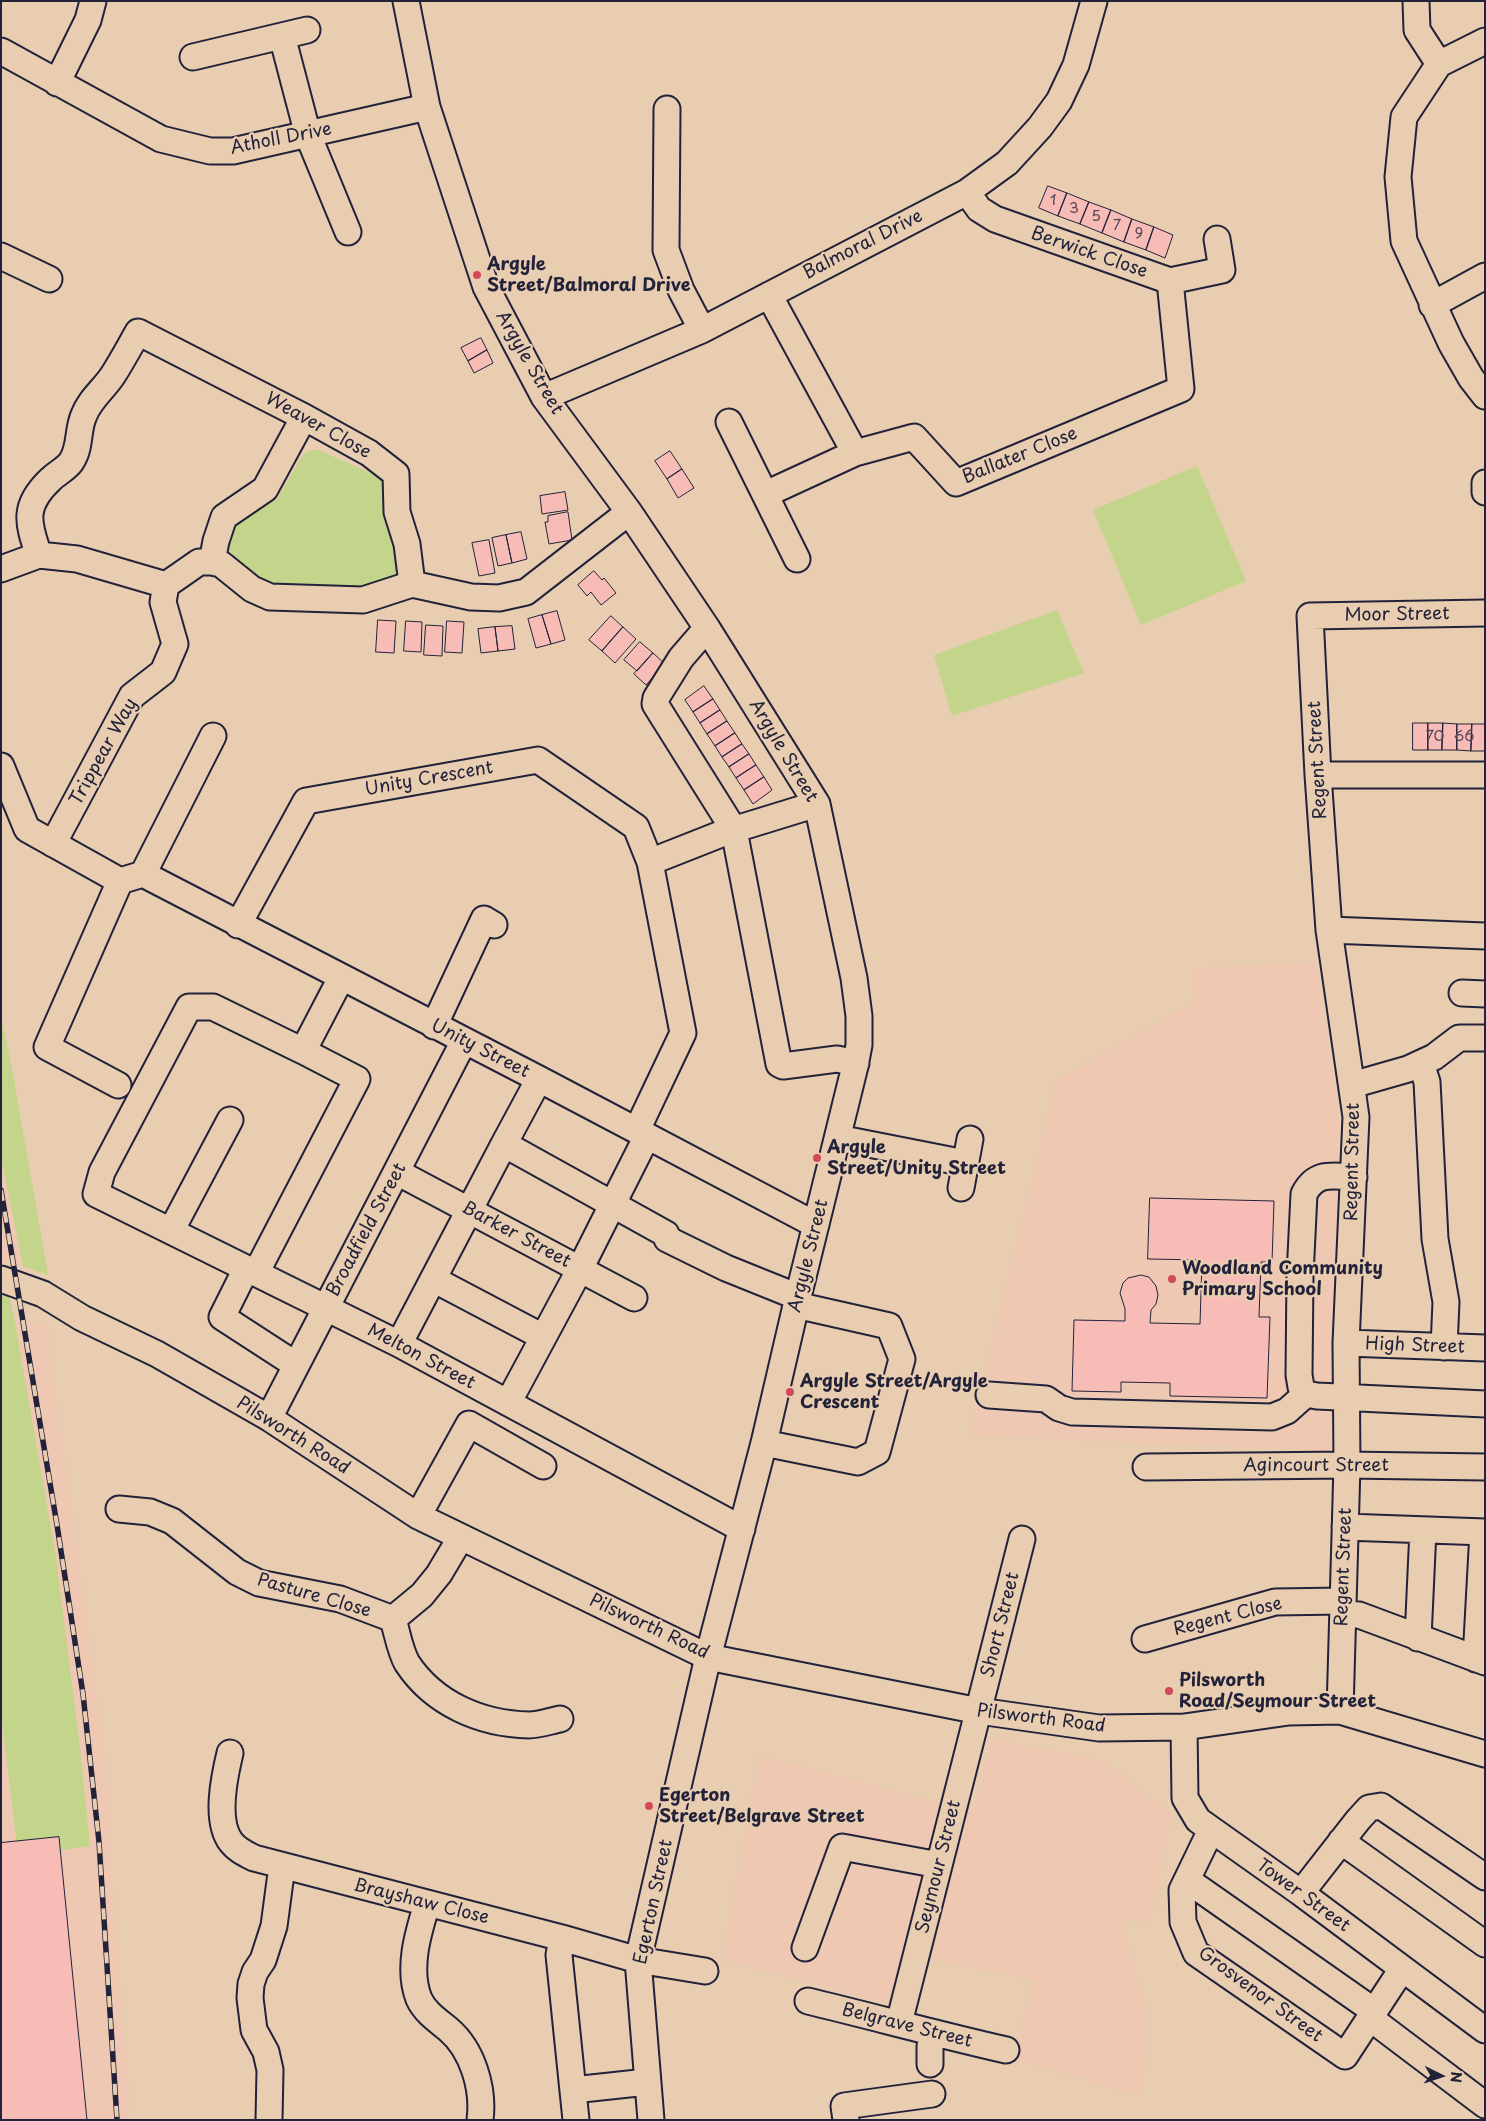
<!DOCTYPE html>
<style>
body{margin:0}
#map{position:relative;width:1486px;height:2121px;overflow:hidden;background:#e9cdb0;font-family:"Playpen Sans",sans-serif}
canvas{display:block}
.frame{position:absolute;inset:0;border:2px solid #22223b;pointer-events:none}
.north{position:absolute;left:1416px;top:2051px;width:50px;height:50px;-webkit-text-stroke:4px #e9cdb0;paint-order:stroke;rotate:94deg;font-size:14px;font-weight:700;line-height:20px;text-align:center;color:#22223b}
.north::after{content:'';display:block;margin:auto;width:18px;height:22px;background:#22223b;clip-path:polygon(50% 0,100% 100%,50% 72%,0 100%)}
</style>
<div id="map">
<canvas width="1486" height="2121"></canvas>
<div class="frame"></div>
<div class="north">N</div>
</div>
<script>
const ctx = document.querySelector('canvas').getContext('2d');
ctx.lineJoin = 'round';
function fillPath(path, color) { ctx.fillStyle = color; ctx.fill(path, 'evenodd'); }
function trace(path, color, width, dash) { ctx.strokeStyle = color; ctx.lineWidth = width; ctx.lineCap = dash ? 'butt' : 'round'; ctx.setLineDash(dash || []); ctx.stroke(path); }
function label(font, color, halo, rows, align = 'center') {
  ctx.font = font + ' "Playpen Sans",sans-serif'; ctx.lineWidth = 4.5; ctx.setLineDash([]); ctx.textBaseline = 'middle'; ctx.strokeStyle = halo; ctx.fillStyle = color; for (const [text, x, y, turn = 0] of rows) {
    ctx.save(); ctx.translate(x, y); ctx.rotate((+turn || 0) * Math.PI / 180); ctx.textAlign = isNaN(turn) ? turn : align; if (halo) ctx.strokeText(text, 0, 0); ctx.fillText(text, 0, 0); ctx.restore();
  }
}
const built = new Path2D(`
 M 1315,962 L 1341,1122 L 1332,1444 L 1327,1451 L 969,1435 L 1057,1080 L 1195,1001 L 1192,969 Z
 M 1,1157 L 23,1266 L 1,1258 Z
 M 14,1317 L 49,1328 L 50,1359 L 83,1592 L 108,1782 L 112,1887 L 131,2120 L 1,2120 L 1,1712 L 18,1856 L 55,1551 Z
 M 991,1739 L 1103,1761 L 1172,1815 L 1150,1921 L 1122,1920 L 1149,2023 L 1141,2096 L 1013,2059 L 1034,1980 L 926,1958 L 910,2009 L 722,1960 L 759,1757 L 974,1811 Z`);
const green = new Path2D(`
 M 316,449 L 382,478 L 386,490 L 384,510 L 399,566 L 392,581 L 365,592 L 273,585 L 243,568 L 228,549 L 232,526 L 277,499 L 304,453 Z
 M 1197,466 L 1246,581 L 1141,625 L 1093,510 Z
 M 1057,610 L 1084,673 L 952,716 L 934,655 Z
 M 1,1018 L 13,1074 L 48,1275 L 23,1266 L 1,1157 Z
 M 1,1290 L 8,1292 L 14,1317 L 55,1551 L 81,1756 L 90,1846 L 18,1856 L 1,1712 Z`);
const building = new Path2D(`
 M 1048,186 L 1067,193 L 1058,216 L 1039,208 Z
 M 1067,193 L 1089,202 L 1080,224 L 1058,216 Z
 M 1089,202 L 1111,210 L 1102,233 L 1080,224 Z
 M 1111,210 L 1132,219 L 1124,242 L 1102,233 Z
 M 1132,219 L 1154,227 L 1146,250 L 1124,242 Z
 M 1154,227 L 1173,235 L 1165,258 L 1146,250 Z
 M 481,338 L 487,350 L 468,361 L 461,348 Z
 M 487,350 L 493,363 L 474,373 L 468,361 Z
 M 670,451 L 682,469 L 667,479 L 655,461 Z
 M 682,469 L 694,488 L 678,498 L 667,479 Z
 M 565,492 L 568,510 L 542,514 L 540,496 Z
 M 568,512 L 572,540 L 549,544 L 545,522 L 548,522 L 548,516 Z
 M 521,532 L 527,559 L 512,563 L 506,535 Z
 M 506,535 L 512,563 L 498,566 L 492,538 Z
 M 489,540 L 495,573 L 479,576 L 472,543 Z
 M 594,571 L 602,580 L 604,578 L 616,593 L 601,605 L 591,592 L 587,596 L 578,585 Z
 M 557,611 L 565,640 L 551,644 L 542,615 Z
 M 542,615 L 551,644 L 536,648 L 528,619 Z
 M 611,616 L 623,627 L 602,651 L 589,640 Z
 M 378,620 L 396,621 L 394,653 L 376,652 Z
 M 406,621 L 422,622 L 421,652 L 404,651 Z
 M 447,621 L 464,622 L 462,653 L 445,652 Z
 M 426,625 L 443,626 L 442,656 L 424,655 Z
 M 512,626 L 515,649 L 498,651 L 495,627 Z
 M 495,627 L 498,651 L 481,653 L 478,629 Z
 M 623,627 L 636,639 L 615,663 L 602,651 Z
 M 640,642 L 653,653 L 637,671 L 624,660 Z
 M 653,653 L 665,664 L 646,685 L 634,674 Z
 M 704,686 L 713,699 L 693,712 L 685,700 Z
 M 713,699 L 720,710 L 700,723 L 693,712 Z
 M 720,710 L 727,721 L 707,734 L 700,723 Z
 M 727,721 L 735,733 L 715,746 L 707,734 Z
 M 1413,723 L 1428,723 L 1428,750 L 1413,750 Z
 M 1428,723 L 1443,723 L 1442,750 L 1428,750 Z
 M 1443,723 L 1457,724 L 1457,750 L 1442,750 Z
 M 1457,724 L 1472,724 L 1471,751 L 1457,750 Z
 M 1472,724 L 1485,724 L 1485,751 L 1471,751 Z
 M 735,733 L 742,744 L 722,757 L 715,746 Z
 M 742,744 L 749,754 L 729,767 L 722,757 Z
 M 749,754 L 756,765 L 736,778 L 729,767 Z
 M 756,765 L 764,777 L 744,790 L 736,778 Z
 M 764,777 L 772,790 L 753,804 L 744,790 Z
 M 1150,1198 L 1274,1201 L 1272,1262 L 1261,1262 L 1259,1317 L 1270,1317 L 1267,1398 L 1170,1396 L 1170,1383 L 1121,1382 L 1121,1392 L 1072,1391 L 1074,1320 L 1125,1321 L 1125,1309 L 1120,1293 L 1123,1283 L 1128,1278 L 1141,1275 L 1149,1277 L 1156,1286 L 1158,1295 L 1156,1304 L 1151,1310 L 1150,1323 L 1200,1324 L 1202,1260 L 1148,1259 Z
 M 59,1837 L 87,2120 L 1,2120 L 1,1843 Z`);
const minor = new Path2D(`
 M 406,1 L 427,107 L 486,287 L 544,397 L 629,512 L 707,628 L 817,804 L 854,978 L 859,1016 L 859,1045 L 855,1066 L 798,1297 L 764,1443 L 708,1657 L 638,1960 L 651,2120
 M 1416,1 L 1417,30 L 1439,64
 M 282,36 L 308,135 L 348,232
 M 1,51 L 161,139 L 210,151 L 233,151 L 427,107
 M 193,57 L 307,30
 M 1439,64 L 1404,117 L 1398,177 L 1404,241 L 1451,343 L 1471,378 L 1485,396
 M 1439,64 L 1485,41
 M 57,83 L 88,20 L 93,1
 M 667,109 L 666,250 L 681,290 L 702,330
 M 967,192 L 979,209 L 995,219 L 1170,281 L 1222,270 L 1217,239
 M 1,256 L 49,279
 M 769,295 L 855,453 L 914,437 L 956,483 L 1181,389 L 1170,281
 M 1432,305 L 1485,276
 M 544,397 L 702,330 L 967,192 L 1007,163 L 1040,127 L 1059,101 L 1076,65 L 1094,1
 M 729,422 L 797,559
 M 1485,492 L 1485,483
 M 766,494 L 855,453
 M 39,555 C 27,522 23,505 51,479 C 57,473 66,469 71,462 C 81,448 77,430 84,415 C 90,399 104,389 113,375 C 122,361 130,346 138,332 L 304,417 L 369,453 L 396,474 L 397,512 L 407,544 L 412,584
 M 212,562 L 216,541 L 224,517 L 265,489 L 304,417
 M 1,569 L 39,555 L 77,559 L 166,585
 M 707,628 L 681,658 L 656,698 L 655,704 L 734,830 L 779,1064 L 783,1066 L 837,1059 L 856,1063
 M 1,766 L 27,829 L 120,881 L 143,874 L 213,736
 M 1318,775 L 1485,775
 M 53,844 L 132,696 L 163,672 L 175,644 L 163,602 L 166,585 L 199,562 L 212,562 L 221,564 L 252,589 L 270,597 L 363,600 L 412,584 L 471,597 L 499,598 L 526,592 L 629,512
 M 650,862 L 726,832 L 817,804
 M 143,874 L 539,1079 L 816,1225
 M 238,925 L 306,801 L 538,760 L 636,827 L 650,862 L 683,1033 L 637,1130
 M 1329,930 L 1485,936
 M 1462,993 L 1485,994
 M 434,1026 L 484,919 L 494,925
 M 303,1051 L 213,1007 L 189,1007 L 102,1172 L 96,1194 L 399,1344 L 742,1529
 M 1421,1063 L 1427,1082 L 1435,1239 L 1446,1302 L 1444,1347
 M 539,1079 L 504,1144 L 666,1234 L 667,1239 L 726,1268 L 798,1297
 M 118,1085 L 47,1047 L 120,881
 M 1352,1085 L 1408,1069 L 1434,1057 L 1459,1038 L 1485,1038
 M 838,1138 L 965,1163
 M 397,1172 L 634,1298
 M 1354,1177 C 1332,1176 1316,1171 1304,1194 L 1300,1276 L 1299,1375 L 1301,1387 L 1306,1394 L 1317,1396 L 1485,1404
 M 961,1188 L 970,1139
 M 171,1231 L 230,1120
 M 246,1269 L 222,1317 L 296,1365
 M 256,1273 L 357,1079 L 303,1051 L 341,978
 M 1,1279 L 43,1294 L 82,1318 L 157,1354 L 269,1418 L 418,1516 L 708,1657 L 979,1711 L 1099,1728 L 1184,1727 L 1289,1712 L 1340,1711 L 1485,1754
 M 433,1279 L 543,1337
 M 1346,1343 L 1485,1348
 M 399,1344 L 504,1144
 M 989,1395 L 1046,1399 L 1059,1408 L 1072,1412 L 1272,1417 L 1287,1411 L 1306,1394
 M 508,1403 L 580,1269 L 647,1136
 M 269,1418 L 464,1041
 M 764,1443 L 858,1462 L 877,1452 L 902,1359 L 889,1326 L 796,1305
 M 1146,1467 L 1347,1465 L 1485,1467
 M 119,1509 L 150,1512 L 172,1521 L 237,1572 L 259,1583 L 340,1599 L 393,1619
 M 418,1516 L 469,1424 L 543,1466
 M 1345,1527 L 1485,1532
 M 1343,1614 L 1359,1615 L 1485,1662
 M 393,1619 C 397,1632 400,1651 407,1663 C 434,1704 481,1724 529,1725 C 539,1725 550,1721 560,1719
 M 393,1619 L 422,1595 L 439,1574 L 461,1537
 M 1418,1638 L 1423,1530
 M 1145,1639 L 1275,1602 L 1343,1601
 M 1476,1659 L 1483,1532
 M 1340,1711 L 1347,1465 L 1346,1343 L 1356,1117 L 1329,930 L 1318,775 L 1310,616 L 1485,613
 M 1184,1727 L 1185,1798 L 1198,1820 L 1301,1893 L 1485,2030
 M 230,1753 C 224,1778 215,1821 231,1842 C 237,1850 246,1854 254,1858 L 562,1938 L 638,1960 L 705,1971
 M 1211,1830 L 1182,1890 L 1183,1922 L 1196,1953 L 1345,2056 L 1402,1969
 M 1341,1841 L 1485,1944
 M 1187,1880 L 1374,2011
 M 1301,1893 L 1358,1820 L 1369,1808 L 1381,1806 L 1485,1877
 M 427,1904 C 418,1933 407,1969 419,1999 C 425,2012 437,2020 448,2029 C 473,2050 484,2089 480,2120
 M 562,1938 L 559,1955 L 576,2120
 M 805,1948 L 842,1847 L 939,1865
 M 808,2001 C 874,2017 940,2035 1006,2050
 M 1370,2018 L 1485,2105
 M 899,2023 L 1022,1539
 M 930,2064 L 930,2046 L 936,2033
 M 573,2090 L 647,2082
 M 269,2120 L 270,2070 L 266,2052 L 254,2030 L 250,1998 L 251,1984 L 255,1972 L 263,1960 L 274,1926 L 282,1866
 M 846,2120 L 844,2106 L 932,2094`);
const rail = new Path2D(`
 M 1,1190 L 57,1525 L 83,1694 L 99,1842 L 117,2120`);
const markers = [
 [477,275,5,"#d1495b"],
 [817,1158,5,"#d1495b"],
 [1172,1279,5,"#d1495b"],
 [790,1392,5,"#d1495b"],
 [1169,1691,5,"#d1495b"],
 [649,1806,5,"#d1495b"]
];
const numberNames = [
 ["1",1053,201],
 ["3",1074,209],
 ["5",1096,217],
 ["7",1117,226],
 ["9",1139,234],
 ["70",1435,737],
 ["66",1464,737]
];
const streetNames = [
 ["Atholl Drive",281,139,-11],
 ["Balmoral Drive",863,245,-27],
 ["Berwick Close",1089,253,19],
 ["Argyle Street",529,363,60],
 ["Weaver Close",318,426,29],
 ["Ballater Close",1020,456,-22],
 ["Moor Street",1397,615,-1],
 ["Argyle Street",783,751,59],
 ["Trippear Way",104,752,-61],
 ["Regent Street",1318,760,-93],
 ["Unity Crescent",429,779,-10],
 ["Unity Street",480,1049,27],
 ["Regent Street",1353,1162,-89],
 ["Broadfield Street",367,1230,-62],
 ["Barker Street",516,1235,28],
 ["Argyle Street",809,1256,-76],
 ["High Street",1415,1346,2],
 ["Melton Street",421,1357,28],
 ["Pilsworth Road",293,1436,32],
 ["Agincourt Street",1316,1466],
 ["Regent Street",1344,1567,-88],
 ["Pasture Close",314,1596,16],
 ["Regent Close",1228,1617,-14],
 ["Short Street",1001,1625,-76],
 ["Pilsworth Road",649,1627,25],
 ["Pilsworth Road",1041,1719,7],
 ["Seymour Street",939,1867,-76],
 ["Tower Street",1303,1896,36],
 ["Brayshaw Close",421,1902,14],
 ["Egerton Street",654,1902,-78],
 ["Grosvenor Street",1260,1995,36],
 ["Belgrave Street",907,2026,14]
];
const poiNames = [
 ["Argyle",487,265],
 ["Street/Balmoral Drive",487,286],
 ["Argyle",827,1148],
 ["Street/Unity Street",827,1169],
 ["Woodland Community",1182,1269],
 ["Primary School",1182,1290],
 ["Argyle Street/Argyle",800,1382],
 ["Crescent",800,1403],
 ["Pilsworth",1179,1681],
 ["Road/Seymour Street",1179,1702],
 ["Egerton",659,1796],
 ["Street/Belgrave Street",659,1817]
];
fillPath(built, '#eec8b2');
fillPath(green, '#c2d58a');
fillPath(building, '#f8bcb7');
trace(building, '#22223b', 1);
trace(minor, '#22223b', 29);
trace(minor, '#e9cdb0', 25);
trace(rail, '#22223b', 5.5);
trace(rail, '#e9cdb0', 4, [11]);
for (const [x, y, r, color] of markers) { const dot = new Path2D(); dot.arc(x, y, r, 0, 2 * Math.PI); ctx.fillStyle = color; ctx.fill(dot); trace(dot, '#e9cdb0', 2); }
label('15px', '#58485a', null, numberNames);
label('18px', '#22223b', '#e9cdb0', streetNames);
label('bold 18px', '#22223b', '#e9cdb0', poiNames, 'left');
</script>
